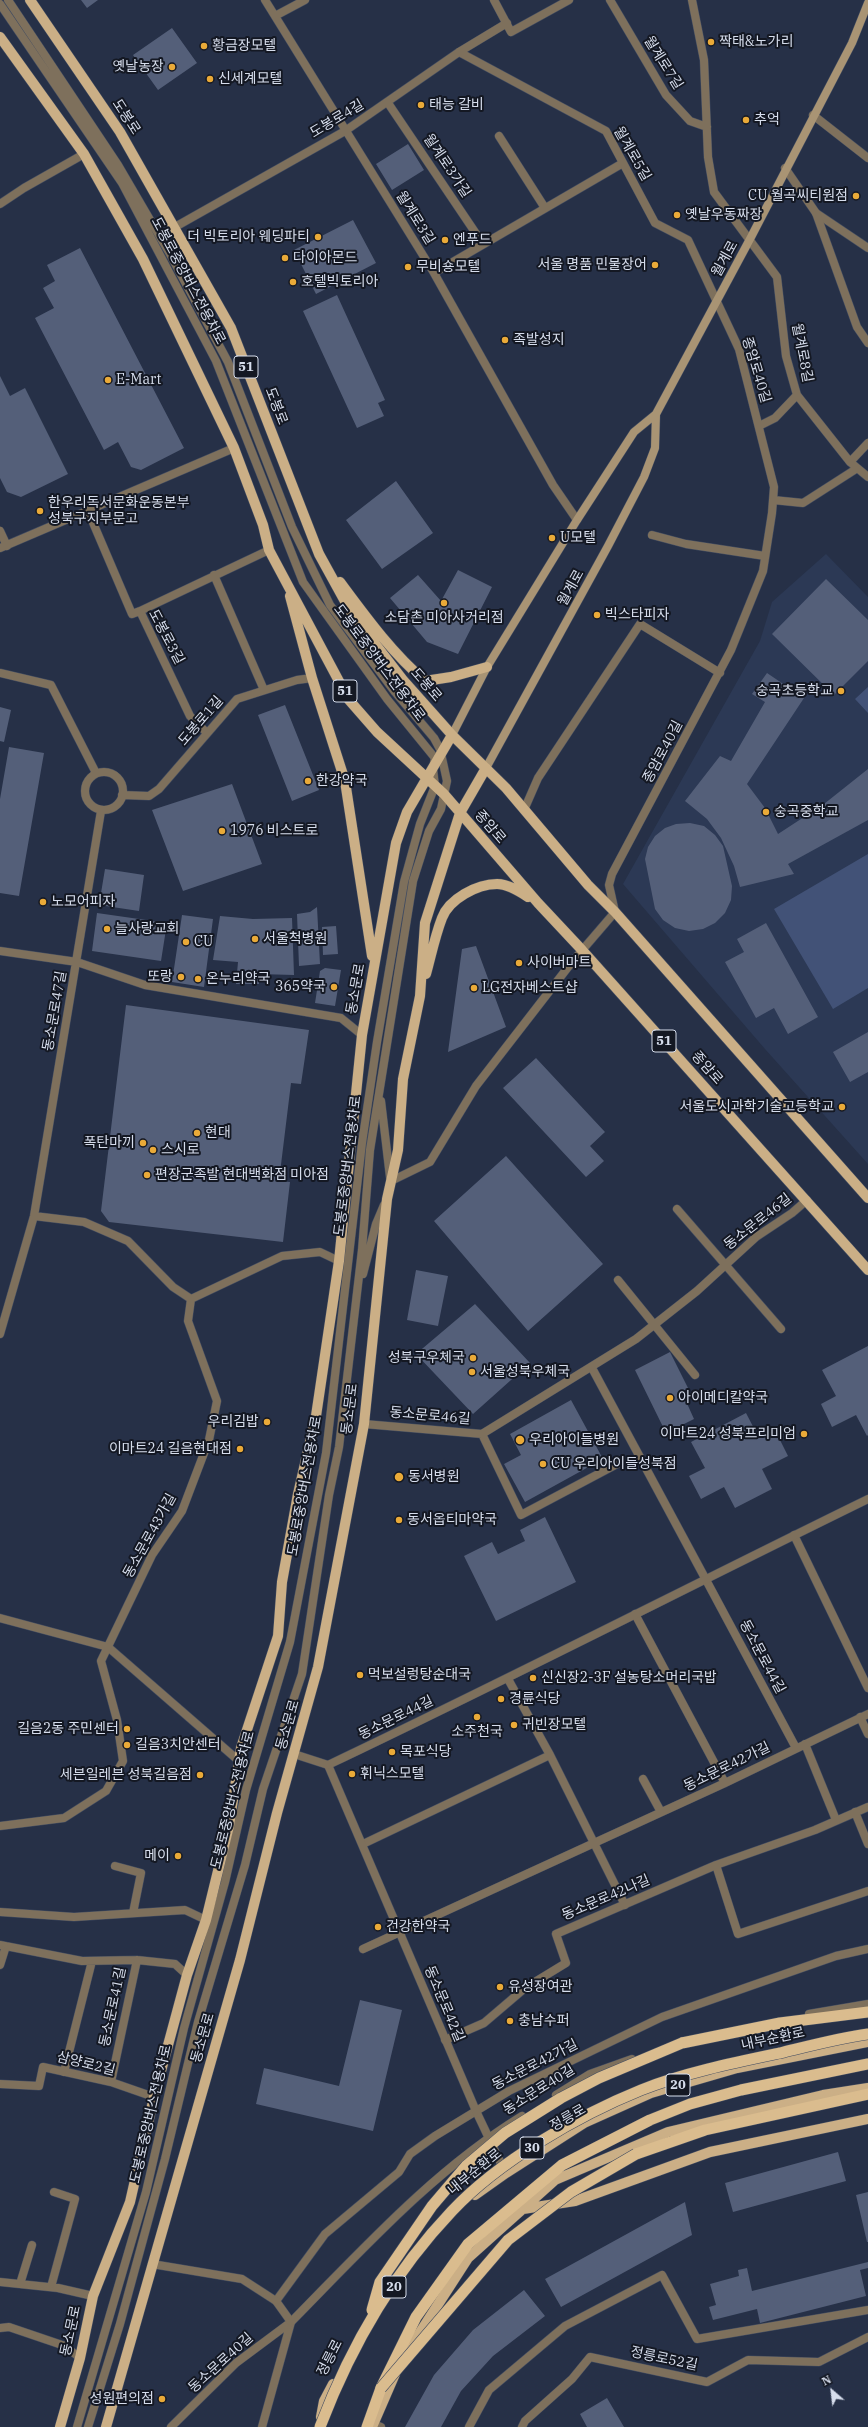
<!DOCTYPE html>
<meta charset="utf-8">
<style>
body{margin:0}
#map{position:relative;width:868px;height:2427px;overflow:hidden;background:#263047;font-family:"IBM Plex Serif",serif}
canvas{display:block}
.north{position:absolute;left:812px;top:2371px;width:40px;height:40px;-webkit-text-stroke:3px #141823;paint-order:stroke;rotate:332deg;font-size:11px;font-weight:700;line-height:16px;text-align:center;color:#d6ddec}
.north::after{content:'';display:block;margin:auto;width:14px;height:18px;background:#d6ddec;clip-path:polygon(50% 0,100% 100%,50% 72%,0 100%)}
</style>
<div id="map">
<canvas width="868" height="2427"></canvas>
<div class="north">N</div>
</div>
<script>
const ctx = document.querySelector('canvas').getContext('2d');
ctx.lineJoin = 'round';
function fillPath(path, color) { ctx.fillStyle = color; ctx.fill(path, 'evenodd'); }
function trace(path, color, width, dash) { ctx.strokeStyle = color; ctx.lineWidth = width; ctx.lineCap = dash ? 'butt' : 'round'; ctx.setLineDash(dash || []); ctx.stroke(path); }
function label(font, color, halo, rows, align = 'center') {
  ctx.font = font + ' "IBM Plex Serif","Noto Sans KR",serif'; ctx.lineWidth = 4; ctx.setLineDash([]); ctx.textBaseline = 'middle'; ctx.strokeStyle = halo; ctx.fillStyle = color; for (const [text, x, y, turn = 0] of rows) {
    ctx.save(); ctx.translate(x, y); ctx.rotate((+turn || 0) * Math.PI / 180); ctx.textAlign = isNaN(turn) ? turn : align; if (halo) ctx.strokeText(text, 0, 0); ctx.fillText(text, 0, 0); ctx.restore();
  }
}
const built = new Path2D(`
 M 826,554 L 868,597 L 868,1164 L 765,1049 L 623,884 L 760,641 L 772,602 Z`);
const green = new Path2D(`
 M 868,687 L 868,713 L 855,699 Z
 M 868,854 L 868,988 L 833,1009 L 774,909 Z`);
const building = new Path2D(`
 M 81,0 L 98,0 L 87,8 Z
 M 172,28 L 197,63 L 158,90 L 133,55 Z
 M 408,144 L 424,170 L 392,190 L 376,164 Z
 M 353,220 L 376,263 L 316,294 L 294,250 Z
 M 80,248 L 184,448 L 141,470 L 131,467 L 118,442 L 104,450 L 35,318 L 54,308 L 43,288 L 55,281 L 47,265 Z
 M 337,295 L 385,400 L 378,403 L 384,416 L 357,428 L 303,311 Z
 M 0,376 L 10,396 L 25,388 L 68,474 L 21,497 L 7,492 L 0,478 Z
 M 396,481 L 433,533 L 382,569 L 346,520 Z
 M 458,570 L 492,587 L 458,654 L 427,642 L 390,598 L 418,575 L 441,601 Z
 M 826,579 L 868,620 L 868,661 L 834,695 L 772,634 Z
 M 767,673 L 804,698 L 747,784 L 765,808 L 778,834 L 824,804 L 868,769 L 868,820 L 788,864 L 794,874 L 740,887 L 734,866 L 721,838 L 707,819 L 685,801 L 720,756 L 731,761 L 765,702 L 752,694 Z
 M 285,705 L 319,790 L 292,801 L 258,715 Z
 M 0,707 L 11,710 L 4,742 L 0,741 Z
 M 9,747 L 44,753 L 19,896 L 0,893 L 0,799 Z
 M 232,784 L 262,864 L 183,891 L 152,810 Z
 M 690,823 L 704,826 L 715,835 L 723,846 L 732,886 L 731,900 L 725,913 L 715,923 L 703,929 L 689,931 L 675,928 L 663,920 L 655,909 L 645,859 L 648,847 L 655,836 L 665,828 L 676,824 Z
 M 105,869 L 144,875 L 139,911 L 99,905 Z
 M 317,907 L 320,964 L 299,966 L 297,914 L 310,912 Z
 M 97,913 L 167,923 L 161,961 L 92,951 Z
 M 182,915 L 213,919 L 204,987 L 172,982 Z
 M 220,916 L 253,919 L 292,918 L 294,975 L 259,974 L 259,984 L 236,984 L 238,962 L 213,960 Z
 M 766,923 L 818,1017 L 788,1034 L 774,1008 L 756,1018 L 725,962 L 744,952 L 737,939 Z
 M 336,926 L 338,954 L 323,955 L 322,927 Z
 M 476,946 L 506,1027 L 448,1052 L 462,949 Z
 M 325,968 L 341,970 L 335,1006 L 315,1003 L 320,971 Z
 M 126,1005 L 309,1030 L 301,1084 L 291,1083 L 279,1181 L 290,1182 L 283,1242 L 109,1222 L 101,1211 Z
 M 868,1032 L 868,1072 L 850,1082 L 833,1052 Z
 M 536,1058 L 605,1132 L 590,1146 L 604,1161 L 586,1177 L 503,1088 Z
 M 506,1156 L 603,1264 L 528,1331 L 434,1221 Z
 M 416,1270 L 448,1276 L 438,1326 L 407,1320 Z
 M 475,1304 L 530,1363 L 473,1414 L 416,1354 Z
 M 868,1346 L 868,1435 L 867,1436 L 856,1415 L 832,1427 L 821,1404 L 836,1396 L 822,1370 Z
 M 670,1352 L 692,1396 L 685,1399 L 694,1419 L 666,1433 L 635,1370 Z
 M 571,1400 L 603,1459 L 525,1502 L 504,1464 L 521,1455 L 510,1434 Z
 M 746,1413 L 759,1438 L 775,1430 L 788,1456 L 762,1469 L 772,1489 L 735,1508 L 724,1487 L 701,1499 L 689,1476 L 705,1468 L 691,1442 Z
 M 545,1517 L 576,1582 L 496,1621 L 464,1556 L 492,1542 L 498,1554 L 525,1541 L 520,1530 Z
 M 360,2000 L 402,2010 L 373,2131 L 256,2104 L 264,2068 L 339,2086 Z
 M 838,2152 L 846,2181 L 733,2212 L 725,2183 Z
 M 868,2192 L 868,2242 L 867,2242 L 856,2195 Z
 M 685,2202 L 692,2235 L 561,2307 L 545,2279 Z
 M 868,2262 L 868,2268 L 860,2270 L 866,2296 L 760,2323 L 757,2309 L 713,2320 L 709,2307 L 716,2305 L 710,2284 L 739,2276 L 738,2270 L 747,2268 L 752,2291 Z
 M 524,2290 L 545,2316 L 493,2356 L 461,2391 L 441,2427 L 405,2427 L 434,2375 L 473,2330 Z
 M 607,2398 L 624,2427 L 587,2427 L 580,2414 Z`);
const service = new Path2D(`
 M 8,0 L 118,165 L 170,254 L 228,362 L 292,527 L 330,605 L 395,692 L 434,738 L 440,749 L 447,781 L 441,809 L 429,831 L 413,881 L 370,1150 L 362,1250 L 339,1447 L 329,1495 L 302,1674 L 263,1789 L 245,1865 L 198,2022 L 165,2159 L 120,2324 L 88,2427
 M 0,4 L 122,183 L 216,361 L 303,582 L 387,699 L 435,758 L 433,769 L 435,786 L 420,824 L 404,882 L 377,1042 L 362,1143 L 326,1453 L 290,1642 L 246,1790 L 225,1882 L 184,2028 L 146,2192 L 77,2427
 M 381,1101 L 390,1177
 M 363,1274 L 376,1224 L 384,1205
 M 794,1535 L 868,1688
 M 705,1578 L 796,1748
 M 635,1614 L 725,1783
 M 108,1647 L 239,1761
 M 508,1679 L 550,1755 L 625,1905
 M 860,1717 L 868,1734
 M 805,1744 L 836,1820
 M 643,1779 L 661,1812
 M 855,1812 L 868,1844
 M 363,1844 L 550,1755
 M 716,1865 L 738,1934 L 868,1891
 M 363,1949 L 725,1783 L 868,1714
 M 445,2040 L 484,2023 L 525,1988 L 566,1963 L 556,1934 L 716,1865 L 815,1830 L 868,1807
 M 171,2427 L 236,2363 L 291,2322 L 276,2301 L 325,2234 L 399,2172 L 410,2154 L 435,2136 L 509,2091 L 662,2017 L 836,1956 L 868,1949
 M 262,2427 L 291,2322
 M 469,2427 L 489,2390 L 565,2326 L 662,2275 L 697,2339 L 868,2310`);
const minor = new Path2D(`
 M 265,0 L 434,273 L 553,485 L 577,520
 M 494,0 L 511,32 L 569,0
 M 610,0 L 666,95 L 690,121 L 707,127
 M 692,0 L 704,60 L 708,157 L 714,192 L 777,277 L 786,356 L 797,395 L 850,462 L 868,477
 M 275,16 L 305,0
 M 388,103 L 483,244
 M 813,115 L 868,158
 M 499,136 L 545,208
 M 0,204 L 24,188 L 84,154
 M 816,213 L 868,248
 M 175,227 L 345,131 L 459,52 L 507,23
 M 434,273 L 623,163
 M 759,426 L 775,418 L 797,395
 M 850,462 L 868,443
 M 773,500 L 803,503 L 856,469
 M 88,511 L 132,614 L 140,611 L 190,716 L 207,733
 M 0,531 L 7,546
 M 652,535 L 686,544 L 765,556
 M 0,548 L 234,448
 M 214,575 L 264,690
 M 140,611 L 269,550
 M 0,673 L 51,685 L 96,773
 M85 791a19 19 0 1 1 38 0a19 19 0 1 1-38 0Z
 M 122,795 L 149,796 L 159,789 L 237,699 L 297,680 L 312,678
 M 524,810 L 538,778 L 640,624 L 720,673
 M 0,951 L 77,962 L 145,985 L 341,1018 L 362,1035
 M 391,1181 L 430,1162 L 476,1086 L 572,962 L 615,912 L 609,885 L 612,874 L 731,650 L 763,571 L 772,513 L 774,487 L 739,349 L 688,240 L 655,223 L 606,131 L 459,52
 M 677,1209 L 781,1329
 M 34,1216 L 84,1222 L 128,1241 L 173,1287 L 191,1299
 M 618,1280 L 695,1375
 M 191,1299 L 282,1256 L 320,1252 L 339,1261
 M 0,1334 L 34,1216 L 101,811
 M 592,1368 L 705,1578
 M 364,1424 L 482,1434 L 636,1339 L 697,1291 L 756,1237 L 792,1213 L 807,1200
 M 482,1434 L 521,1515 L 619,1463
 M 0,1618 L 108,1647
 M 328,1765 L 476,2111 L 504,2170
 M 0,1826 L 64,1818 L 106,1791 L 123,1761 L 117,1720 L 101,1661 L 152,1555 L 182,1511 L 209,1440 L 217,1401 L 188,1321 L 191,1299
 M 115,1866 L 141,1873 L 133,1913
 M 0,1912 L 74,1917 L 185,1910 L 206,1920
 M 0,1945 L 82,1961 L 137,1960 L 175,1964 L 187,1975
 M 0,1965 L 6,1946
 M 809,2014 L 868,2004
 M 64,2072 L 92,1961
 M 111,2082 L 137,1960
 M 0,2084 L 39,2086 L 43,2067 L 111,2082 L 154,2097
 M 556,2095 L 590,2074 L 632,2059
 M 152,2264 L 242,2279 L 276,2301
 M 0,2282 L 58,2288 L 93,2296
 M 20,2284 L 32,2245
 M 51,2287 L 75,2199 L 54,2192
 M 291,2322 C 363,2249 434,2170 522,2116
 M 0,2328 L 9,2327 L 65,2346 L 80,2358
 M 373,2424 L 381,2427
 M 522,2427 L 525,2421 L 572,2379 L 590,2357 L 707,2382 L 748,2360 L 819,2362 L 868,2337`);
const tertiary = new Path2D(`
 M 785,168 L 816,213 L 857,327 L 868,343
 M 294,1754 L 328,1765 C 509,1679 688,1587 868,1499`);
const secondary = new Path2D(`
 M 452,735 L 487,667 L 577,520 L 634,432 L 656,414 L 750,239 L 852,43 L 868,3
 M 486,768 L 608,546 L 644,477 L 655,448 L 656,414`);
const primary = new Path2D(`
 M 30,0 L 120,132 L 231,328 L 319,554 L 352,614 L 403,680 L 452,735 L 506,788 L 588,885 L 615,912 L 868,1198
 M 0,37 L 84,154 L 143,259 L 234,448 L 263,525 L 269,550 L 349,700 L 377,732 L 444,794 L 538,903 L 582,950 L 868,1270
 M 340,582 C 366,617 392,653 425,681 L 451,677 L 487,667
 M 290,596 L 312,678 L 345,781 L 372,956
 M 426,974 C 431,956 435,936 442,918 C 449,899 477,884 497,884 C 508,884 519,891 528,897
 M 475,2195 L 506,2173 L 584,2123 L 651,2093 L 737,2068 L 868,2042
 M 523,2209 L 575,2201 L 710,2152 L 868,2119
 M 408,2351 L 468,2258 L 555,2180 L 668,2132 L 823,2095 L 868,2088
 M 321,2417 L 324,2401 L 333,2384
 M 60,2427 L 80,2358 L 93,2296 L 130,2202 L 154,2097 L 187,1975 L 206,1920 L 229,1826 L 241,1748 L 278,1636 L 282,1582 L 298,1494 L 316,1416 L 339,1261 L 362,1035 L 396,843 L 407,812 L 452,735
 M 106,2427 L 240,1960 L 277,1813 L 318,1667 L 364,1424 L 387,1199 L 398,1150 L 403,1079 L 420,996 L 425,923 L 460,813 L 486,768
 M 372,2427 L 395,2374`);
const trunk = new Path2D(`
 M 682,2043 L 780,2023 L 868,2012
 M 636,2154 L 705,2130 L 868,2094
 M 367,2427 L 381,2388 L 416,2317 L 468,2244 L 562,2165 L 650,2120 L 690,2104 L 741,2090 L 868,2064`);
const trunkBridge = new Path2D(`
 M 372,2310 L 380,2282 L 432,2206 L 466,2166 L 505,2133 L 561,2098 L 599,2078 L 682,2043
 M 381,2388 L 508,2240 L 571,2192 L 636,2154
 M 320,2427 C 350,2348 394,2272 452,2211 C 499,2161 579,2115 641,2090 C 683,2073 737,2062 780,2053 C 809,2046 839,2038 868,2034`);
const markers = [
 [711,42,4,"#eaaa38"],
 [204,46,4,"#eaaa38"],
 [172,67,4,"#eaaa38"],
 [210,79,4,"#eaaa38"],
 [421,105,4,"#eaaa38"],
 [746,120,4,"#eaaa38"],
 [856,196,4,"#eaaa38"],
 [677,215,4,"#eaaa38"],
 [318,237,4,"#eaaa38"],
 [445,240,4,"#eaaa38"],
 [285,258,4,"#eaaa38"],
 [655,265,4,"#eaaa38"],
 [408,267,4,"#eaaa38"],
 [293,282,4,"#eaaa38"],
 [505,340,4,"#eaaa38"],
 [108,380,4,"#eaaa38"],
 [40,511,4,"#eaaa38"],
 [552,538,4,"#eaaa38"],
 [444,603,4,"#eaaa38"],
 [597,615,4,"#eaaa38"],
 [841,691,4,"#eaaa38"],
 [308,781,4,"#eaaa38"],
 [766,812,4,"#eaaa38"],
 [222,831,4,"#eaaa38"],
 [43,902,4,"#eaaa38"],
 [107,929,4,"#eaaa38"],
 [255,939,4,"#eaaa38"],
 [186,942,4,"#eaaa38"],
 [519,963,4,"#eaaa38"],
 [181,977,4,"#eaaa38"],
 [198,979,4,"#eaaa38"],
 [334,987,4,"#eaaa38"],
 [474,988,4,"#eaaa38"],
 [842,1107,4,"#eaaa38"],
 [197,1133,4,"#eaaa38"],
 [143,1143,4,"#eaaa38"],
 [153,1150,4,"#eaaa38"],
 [147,1175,4,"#eaaa38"],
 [473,1358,4,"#eaaa38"],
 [472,1372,4,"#eaaa38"],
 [670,1398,4,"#eaaa38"],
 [267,1422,4,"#eaaa38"],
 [804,1434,4,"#eaaa38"],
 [520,1440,5,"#eaaa38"],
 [240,1449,4,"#eaaa38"],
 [543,1464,4,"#eaaa38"],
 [399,1477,5,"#eaaa38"],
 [399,1520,4,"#eaaa38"],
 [360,1675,4,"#eaaa38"],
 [533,1678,4,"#eaaa38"],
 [501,1699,4,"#eaaa38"],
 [477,1717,4,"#eaaa38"],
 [514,1725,4,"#eaaa38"],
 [127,1729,4,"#eaaa38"],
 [127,1745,4,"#eaaa38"],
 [392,1752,4,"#eaaa38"],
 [352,1774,4,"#eaaa38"],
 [200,1775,4,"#eaaa38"],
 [178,1856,4,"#eaaa38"],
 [378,1927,4,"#eaaa38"],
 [500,1987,4,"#eaaa38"],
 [510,2021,4,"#eaaa38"],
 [162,2399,4,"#eaaa38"]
];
const shields = [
 [246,367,24],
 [345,691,24],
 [664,1041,24],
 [678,2085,24],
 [532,2148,24],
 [394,2287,24]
];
const shieldNames = [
 ["51",246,367],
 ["51",345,691],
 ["51",664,1041],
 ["20",678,2085],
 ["30",532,2148],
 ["20",394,2287]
];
const poiNames = [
 ["짝태&노가리",719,42],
 ["황금장모텔",212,46],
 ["옛날농장",164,67,"right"],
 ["신세계모텔",218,79],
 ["태능 갈비",429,105],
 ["추억",754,120],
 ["CU 월곡씨티원점",848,196,"right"],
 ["옛날우동짜장",685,215],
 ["더 빅토리아 웨딩파티",310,237,"right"],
 ["엔푸드",453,240],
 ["다이아몬드",293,258],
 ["서울 명품 민물장어",647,265,"right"],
 ["무비숑모텔",416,267],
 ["호텔빅토리아",301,282],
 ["족발성지",513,340],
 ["E-Mart",116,380],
 ["한우리독서문화운동본부",48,503],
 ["성북구지부문고",48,519],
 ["U모텔",560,538],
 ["빅스타피자",605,615],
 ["소담촌 미아사거리점",444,618,"center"],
 ["숭곡초등학교",833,691,"right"],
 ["한강약국",316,781],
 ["숭곡중학교",774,812],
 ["1976 비스트로",230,831],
 ["노모어피자",51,902],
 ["늘사랑교회",115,929],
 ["서울척병원",263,939],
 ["CU",194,942],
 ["사이버마트",527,963],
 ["또랑",173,977,"right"],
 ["온누리약국",206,979],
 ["365약국",326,987,"right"],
 ["LG전자베스트샵",482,988],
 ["서울도시과학기술고등학교",834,1107,"right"],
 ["현대",205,1133],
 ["폭탄마끼",135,1143,"right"],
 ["스시로",161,1150],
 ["편장군족발 현대백화점 미아점",155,1175],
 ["성북구우체국",465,1358,"right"],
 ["서울성북우체국",480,1372],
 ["아이메디칼약국",678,1398],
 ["우리김밥",259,1422,"right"],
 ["이마트24 성북프리미엄",796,1434,"right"],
 ["우리아이들병원",529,1440],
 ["이마트24 길음현대점",232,1449,"right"],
 ["CU 우리아이들성북점",551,1464],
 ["동서병원",408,1477],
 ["동서옵티마약국",407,1520],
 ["먹보설렁탕순대국",368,1675],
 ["신신장2-3F 설농탕소머리국밥",541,1678],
 ["경륜식당",509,1699],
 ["귀빈장모텔",522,1725],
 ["길음2동 주민센터",119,1729,"right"],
 ["소주천국",477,1732,"center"],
 ["길음3치안센터",135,1745],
 ["목포식당",400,1752],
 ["휘닉스모텔",360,1774],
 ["세븐일레븐 성북길음점",192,1775,"right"],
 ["메이",170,1856,"right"],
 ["건강한약국",386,1927],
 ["유성장여관",508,1987],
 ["충남수퍼",518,2021],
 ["성원편의점",154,2399,"right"]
];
const streetNames = [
 ["월계로7길",663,63,58],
 ["도봉로",126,117,57],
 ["도봉로4길",337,119,-31],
 ["월계로5길",632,154,60],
 ["월계로3가길",447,166,56],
 ["월계로3길",415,218,58],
 ["월계로",725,259,-61],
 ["도봉로중앙버스전용차로",188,281,62],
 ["월계로8길",802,353,79],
 ["종암로40길",756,370,73],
 ["도봉로",276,406,69],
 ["월계로",571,588,-61],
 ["도봉로3길",166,637,62],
 ["도봉로중앙버스전용차로",379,663,53],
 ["도봉로",426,685,49],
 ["도봉로1길",201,721,-49],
 ["종암로40길",663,752,-62],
 ["종암로",490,827,49],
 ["동소문로",356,989,-80],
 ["동소문로47길",55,1011,-80],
 ["종암로",707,1068,48],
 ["도봉로중앙버스전용차로",348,1166,-83],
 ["동소문로46길",758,1222,-38],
 ["동소문로",350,1409,-83],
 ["동소문로46길",430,1416,5],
 ["도봉로중앙버스전용차로",305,1486,-80],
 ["동소문로43가길",150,1536,-61],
 ["동소문로44길",762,1657,62],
 ["동소문로44길",396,1718,-26],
 ["동소문로",288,1725,-74],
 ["동소문로42가길",727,1767,-26],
 ["도봉로중앙버스전용차로",233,1800,-76],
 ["동소문로42나길",606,1898,-23],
 ["동소문로42길",444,2004,67],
 ["동소문로41길",113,2007,-78],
 ["동소문로",203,2038,-74],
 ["내부순환로",773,2039,-12],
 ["삼양로2길",86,2064,14],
 ["동소문로42가길",535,2065,-27],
 ["동소문로40길",539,2090,-32],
 ["도봉로중앙버스전용차로",151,2114,-77],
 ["정릉로",568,2118,-30],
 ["내부순환로",475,2172,-39],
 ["동소문로",71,2331,-78],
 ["정릉로",330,2358,-63],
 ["정릉로52길",664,2359,12],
 ["동소문로40길",221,2363,-42]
];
fillPath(built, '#2c3955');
fillPath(green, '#425277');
fillPath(building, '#545f79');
trace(service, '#424c61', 9);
trace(minor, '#424c61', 9);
trace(tertiary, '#424c61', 9);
trace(secondary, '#424c61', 9);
trace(primary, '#424c61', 11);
trace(trunk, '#424c61', 12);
trace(service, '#7e705c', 8);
trace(minor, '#7e705c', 8);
trace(tertiary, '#7e705c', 8);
trace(secondary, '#a99474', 8);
trace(primary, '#cbaf86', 10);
trace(trunk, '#dabc8e', 11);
trace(trunkBridge, '#424c61', 12, []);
trace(trunkBridge, '#dabc8e', 11);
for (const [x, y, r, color] of markers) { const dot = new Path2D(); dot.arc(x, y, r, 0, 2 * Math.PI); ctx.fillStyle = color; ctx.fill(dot); trace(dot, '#141823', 1.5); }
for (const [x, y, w] of shields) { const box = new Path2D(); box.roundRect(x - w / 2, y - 11, w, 22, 3); ctx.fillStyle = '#141823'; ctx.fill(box); trace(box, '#d6ddec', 1); }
label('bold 13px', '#d6ddec', null, shieldNames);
label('14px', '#d6ddec', '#141823', poiNames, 'left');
label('14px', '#d6ddec', '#141823', streetNames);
</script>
